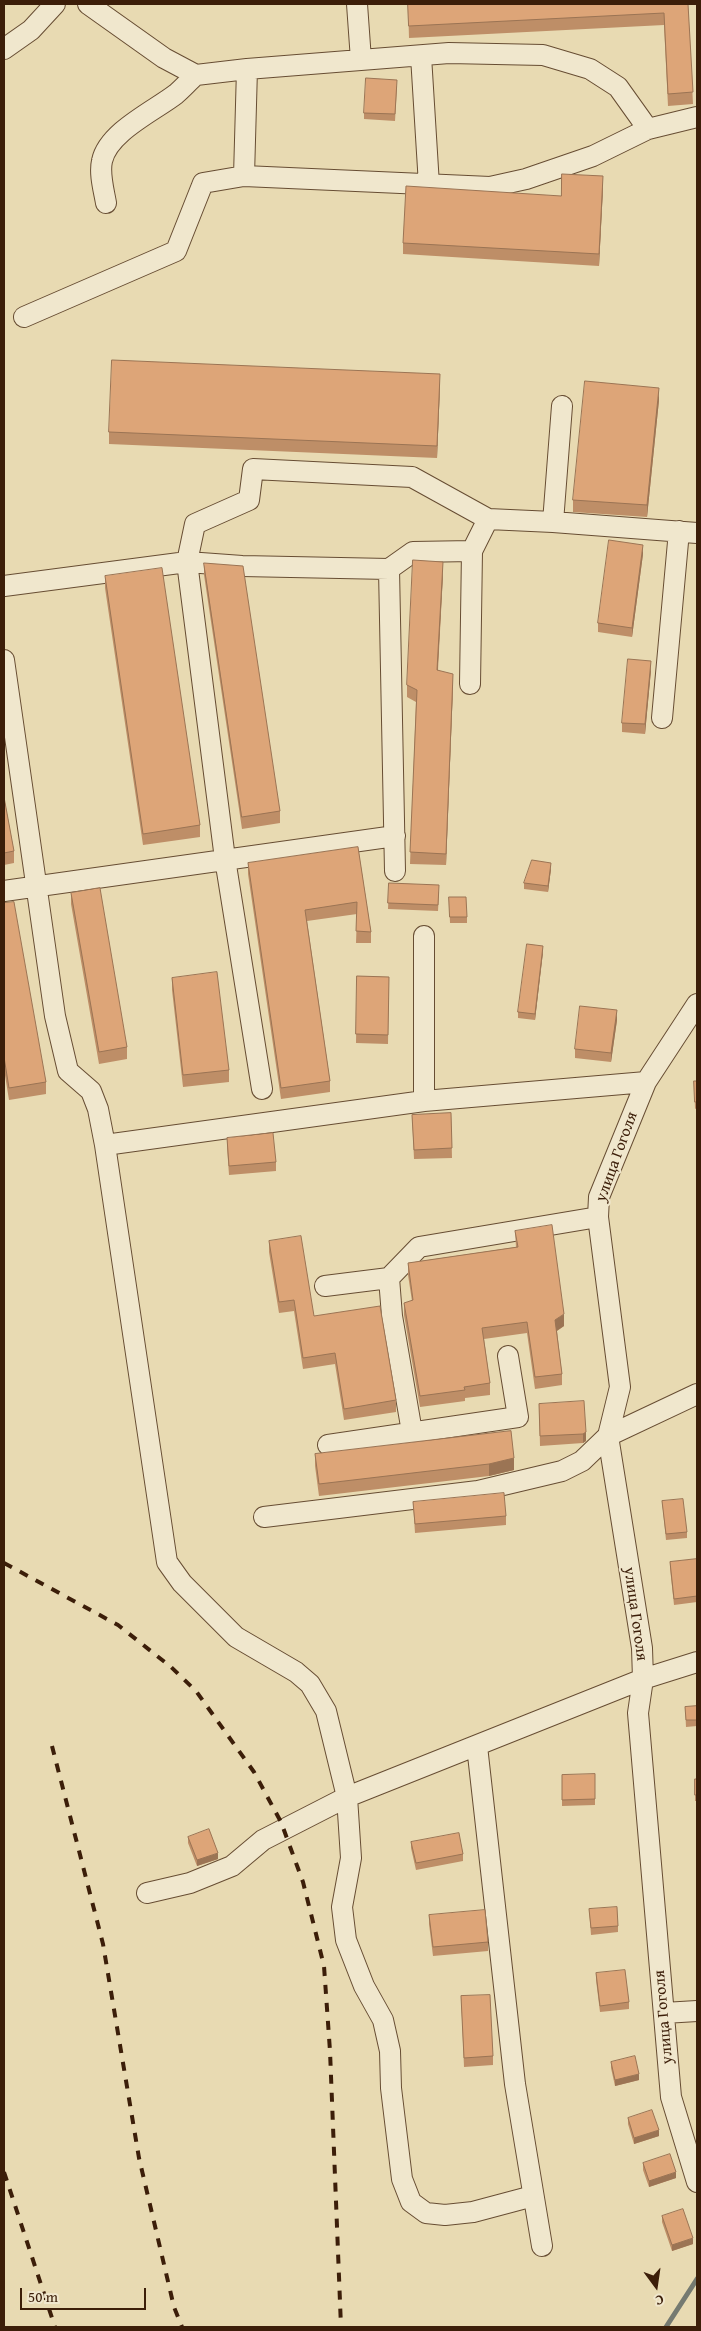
<!DOCTYPE html>
<meta charset="utf-8">
<style>
body{margin:0}
#map{position:relative;width:701px;height:2331px;overflow:hidden;background:#e8dab2;font-family:"Gentium Book Plus",serif}
canvas{display:block}
.frame{position:absolute;inset:0;border:5px solid #3c1e09;pointer-events:none}
.north{position:absolute;left:631px;top:2261px;width:50px;height:50px;-webkit-text-stroke:4px #f0e7cd;paint-order:stroke;rotate:166deg;font-size:14px;font-weight:700;line-height:20px;text-align:center;color:#3c1e09}
.north::after{content:'';display:block;margin:auto;width:18px;height:22px;background:#3c1e09;clip-path:polygon(50% 0,100% 100%,50% 72%,0 100%)}
.scale{position:absolute;left:20px;top:2288px;width:126px;height:22px;box-sizing:border-box;border:2px solid #3c1e09;border-top:0;padding-left:6px;font-size:15px;line-height:18px;white-space:nowrap;color:#3c1e09;-webkit-text-stroke:4px #f0e7cd;paint-order:stroke}
</style>
<div id="map">
<canvas width="701" height="2331"></canvas>
<div class="frame"></div>
<div class="north">С</div>
<div class="scale">50 m</div>
</div>
<script>
const ctx = document.querySelector('canvas').getContext('2d');
ctx.lineJoin = 'round';
function trace(path, color, width, dash) { ctx.strokeStyle = color; ctx.lineWidth = width; ctx.lineCap = dash ? 'butt' : 'round'; ctx.setLineDash(dash || []); ctx.stroke(path); }
function fillPath(path, color) { ctx.fillStyle = color; ctx.fill(path, 'evenodd'); }
function label(font, color, halo, rows, align = 'center') {
  ctx.font = font + ' "Gentium Book Plus",serif'; ctx.lineWidth = 4; ctx.setLineDash([]); ctx.textBaseline = 'middle'; ctx.strokeStyle = halo; ctx.fillStyle = color; for (const [text, x, y, turn = 0] of rows) {
    ctx.save(); ctx.translate(x, y); ctx.rotate((+turn || 0) * Math.PI / 180); ctx.textAlign = isNaN(turn) ? turn : align; if (halo) ctx.strokeText(text, 0, 0); ctx.fillText(text, 0, 0); ctx.restore();
  }
}
const stream = new Path2D(`
 M 666,2327 L 697,2279`);
const minor = new Path2D(`
 M 88,4 L 164,58 L 196,75 L 247,69 L 449,53 L 543,55 L 590,69 L 618,87 L 648,129
 M 357,4 L 361,60
 M 4,49 L 31,30 L 55,4
 M 421,56 L 429,185
 M 244,176 L 247,69
 M 106,203 C 104,191 99,174 102,161 C 108,132 154,111 176,94 C 183,88 189,81 196,75
 M 24,317 L 176,251 L 203,183 L 244,176 L 490,187 L 526,179 L 593,156 L 648,129 L 697,117
 M 553,522 L 562,406
 M 389,569 L 395,871
 M 4,586 L 187,562 L 242,566 L 389,569 L 413,552 L 472,551 L 488,519 L 553,522 L 697,533
 M 4,660 L 55,1016 L 68,1071 L 91,1091 L 98,1109 L 105,1145
 M 470,684 L 472,551
 M 662,718 L 679,531
 M 4,891 L 395,836
 M 697,1004 L 646,1082 L 599,1197 L 598,1217 L 620,1387 L 608,1436 L 642,1648 L 643,1679 L 638,1713 L 671,2097 L 697,2182
 M 262,1089 L 225,859 L 187,562 L 195,524 L 249,500 L 253,469 L 412,477 L 488,519
 M 424,1101 L 424,936
 M 389,1278 L 392,1316 L 412,1432
 M 325,1286 L 389,1278 L 419,1247 L 598,1217
 M 328,1445 L 518,1417 L 508,1356
 M 264,1517 L 478,1491 L 562,1471 L 582,1461 L 608,1436 L 697,1394
 M 477,1746 L 515,2084 L 542,2246
 M 147,1893 L 190,1883 L 232,1866 L 263,1840 L 347,1797 L 643,1679 L 697,1662
 M 664,2013 L 697,2011
 M 533,2196 L 473,2212 L 445,2215 L 426,2213 L 411,2202 L 402,2179 L 391,2088 L 390,2051 L 383,2020 L 364,1986 L 346,1940 L 342,1907 L 351,1858 L 347,1797 L 326,1711 L 310,1684 L 296,1672 L 236,1637 L 182,1583 L 167,1562 L 105,1145 L 424,1101 L 646,1082`);
const rail = new Path2D(`
 M 4,1563 L 118,1625 L 171,1667 L 196,1691 L 254,1772 L 281,1822 L 303,1882 L 324,1966 L 330,2051 L 341,2327
 M 52,1746 L 103,1944 L 139,2158 L 174,2307 L 182,2327
 M 4,2172 L 55,2327`);
const wall = new Path2D(`
 M 408,4 L 688,4 L 693,104 L 668,106 L 664,25 L 409,38 Z
 M 397,86 L 395,121 L 364,119 L 364,113 Z
 M 603,188 L 599,266 L 403,254 L 403,243 L 561,196 Z
 M 440,386 L 437,458 L 109,444 L 109,432 Z
 M 659,400 L 647,517 L 573,512 L 573,500 Z
 M 643,554 L 632,637 L 598,632 L 598,623 Z
 M 204,563 L 280,811 L 280,823 L 242,829 L 204,575 Z
 M 443,574 L 438,670 L 453,686 L 446,865 L 410,864 L 416,702 L 407,697 L 407,685 Z
 M 105,576 L 200,825 L 200,837 L 143,845 L 105,588 Z
 M 651,670 L 645,734 L 622,732 L 622,723 Z
 M 4,797 L 14,851 L 14,863 L 4,865 Z
 M 358,847 L 371,932 L 371,943 L 356,943 L 357,914 L 307,921 L 330,1081 L 330,1092 L 281,1099 L 248,874 L 248,863 Z
 M 551,869 L 548,892 L 524,889 L 524,883 Z
 M 389,883 L 439,892 L 438,911 L 388,909 Z
 M 71,893 L 127,1047 L 127,1059 L 99,1064 L 71,904 Z
 M 449,897 L 467,917 L 467,923 L 450,923 Z
 M 4,903 L 46,1082 L 46,1094 L 9,1100 L 4,1069 Z
 M 543,952 L 535,1020 L 518,1018 L 518,1012 Z
 M 357,976 L 389,977 L 388,1044 L 356,1043 Z
 M 172,978 L 229,1070 L 229,1082 L 183,1087 L 172,990 Z
 M 617,1020 L 611,1062 L 575,1058 L 575,1049 Z
 M 694,1081 L 697,1081 L 697,1108 L 695,1109 Z
 M 451,1113 L 452,1158 L 414,1159 L 412,1115 Z
 M 227,1138 L 276,1162 L 276,1171 L 229,1175 L 227,1147 Z
 M 515,1231 L 564,1326 L 557,1331 L 562,1374 L 562,1385 L 535,1389 L 527,1333 L 484,1339 L 490,1383 L 490,1395 L 465,1398 L 465,1401 L 420,1407 L 404,1315 L 404,1303 L 412,1301 L 408,1275 L 408,1263 L 516,1247 Z
 M 269,1241 L 314,1316 L 396,1400 L 396,1412 L 344,1420 L 335,1364 L 303,1369 L 294,1311 L 279,1313 L 269,1252 Z
 M 539,1404 L 586,1432 L 586,1441 L 583,1443 L 540,1446 Z
 M 511,1431 L 514,1470 L 489,1476 L 319,1496 L 315,1466 L 315,1454 Z
 M 662,1501 L 687,1532 L 687,1538 L 666,1540 Z
 M 413,1502 L 506,1516 L 506,1525 L 415,1533 Z
 M 697,1559 L 697,1602 L 674,1605 L 670,1568 L 670,1562 Z
 M 697,1706 L 697,1726 L 686,1727 L 685,1707 Z
 M 562,1775 L 595,1799 L 595,1805 L 562,1806 Z
 M 695,1779 L 697,1779 L 697,1801 L 695,1801 Z
 M 188,1837 L 218,1859 L 197,1866 L 188,1843 Z
 M 411,1842 L 463,1854 L 463,1861 L 416,1870 L 411,1848 Z
 M 589,1909 L 618,1926 L 618,1932 L 591,1935 Z
 M 429,1915 L 488,1942 L 488,1951 L 433,1956 L 429,1924 Z
 M 596,1973 L 629,2002 L 629,2009 L 600,2012 L 596,1980 Z
 M 461,1996 L 493,2056 L 493,2065 L 464,2067 Z
 M 611,2062 L 639,2080 L 615,2086 L 611,2068 Z
 M 628,2118 L 659,2136 L 634,2144 L 628,2124 Z
 M 643,2163 L 676,2178 L 649,2187 L 643,2170 Z
 M 662,2216 L 693,2244 L 672,2251 L 662,2222 Z`);
const shadedWall = new Path2D(`
 M 603,176 L 603,188 L 599,266 L 599,254 Z
 M 440,374 L 440,386 L 437,458 L 437,446 Z
 M 659,388 L 659,400 L 647,517 L 647,505 Z
 M 643,545 L 643,554 L 632,637 L 632,628 Z
 M 443,562 L 443,574 L 437,681 L 437,670 Z
 M 651,661 L 651,670 L 645,734 L 645,724 Z
 M 453,674 L 453,686 L 446,865 L 446,854 Z
 M 551,863 L 551,869 L 548,892 L 548,886 Z
 M 543,946 L 543,952 L 535,1020 L 535,1014 Z
 M 617,1010 L 617,1020 L 611,1062 L 611,1053 Z
 M 564,1314 L 564,1326 L 555,1332 L 555,1320 Z
 M 586,1432 L 586,1441 L 583,1443 L 583,1434 Z
 M 514,1458 L 514,1470 L 489,1476 L 489,1464 Z
 M 218,1853 L 218,1859 L 197,1866 L 197,1860 Z
 M 639,2074 L 639,2080 L 615,2086 L 615,2080 Z
 M 659,2130 L 659,2136 L 634,2144 L 634,2138 Z
 M 676,2172 L 676,2178 L 649,2187 L 649,2181 Z
 M 693,2238 L 693,2244 L 672,2251 L 672,2245 Z`);
const building = new Path2D(`
 M 408,4 L 688,4 L 693,92 L 668,94 L 664,13 L 409,26 Z
 M 366,78 L 397,80 L 395,114 L 364,113 Z
 M 562,174 L 603,176 L 599,254 L 403,243 L 406,186 L 561,196 Z
 M 112,360 L 440,374 L 437,446 L 109,432 Z
 M 585,381 L 659,388 L 647,505 L 573,500 Z
 M 609,540 L 643,545 L 632,628 L 598,623 Z
 M 413,560 L 443,562 L 437,670 L 453,674 L 446,854 L 410,852 L 417,690 L 407,685 Z
 M 204,563 L 243,566 L 280,811 L 242,817 Z
 M 162,568 L 200,825 L 143,834 L 105,576 Z
 M 628,659 L 651,661 L 645,724 L 622,723 Z
 M 4,797 L 14,851 L 4,853 Z
 M 358,847 L 371,932 L 356,931 L 357,902 L 305,910 L 330,1081 L 281,1088 L 248,863 Z
 M 532,860 L 551,863 L 548,886 L 524,883 Z
 M 389,883 L 439,885 L 438,905 L 388,903 Z
 M 100,888 L 127,1047 L 99,1052 L 71,893 Z
 M 449,897 L 466,897 L 467,917 L 450,917 Z
 M 14,902 L 46,1082 L 9,1088 L 4,1057 L 4,903 Z
 M 527,944 L 543,946 L 535,1014 L 518,1012 Z
 M 217,972 L 229,1070 L 183,1075 L 172,978 Z
 M 357,976 L 389,977 L 388,1035 L 356,1034 Z
 M 580,1006 L 617,1010 L 611,1053 L 575,1049 Z
 M 694,1081 L 697,1081 L 697,1102 L 695,1102 Z
 M 451,1113 L 452,1148 L 414,1150 L 412,1115 Z
 M 273,1133 L 276,1162 L 229,1166 L 227,1138 Z
 M 552,1225 L 564,1314 L 555,1320 L 562,1374 L 535,1377 L 527,1322 L 482,1328 L 490,1383 L 464,1387 L 465,1390 L 420,1396 L 404,1303 L 413,1300 L 408,1263 L 518,1247 L 515,1231 Z
 M 301,1236 L 314,1316 L 380,1306 L 396,1400 L 344,1409 L 335,1353 L 303,1358 L 294,1300 L 279,1302 L 269,1241 Z
 M 584,1401 L 586,1432 L 583,1434 L 540,1436 L 539,1404 Z
 M 511,1431 L 514,1458 L 489,1464 L 319,1484 L 315,1454 Z
 M 504,1493 L 506,1516 L 415,1524 L 413,1502 Z
 M 683,1499 L 687,1532 L 666,1534 L 662,1501 Z
 M 697,1559 L 697,1596 L 674,1599 L 670,1562 Z
 M 697,1706 L 697,1720 L 686,1720 L 685,1707 Z
 M 595,1774 L 595,1799 L 562,1800 L 562,1775 Z
 M 695,1779 L 697,1779 L 697,1795 L 695,1795 Z
 M 209,1829 L 218,1853 L 197,1860 L 188,1837 Z
 M 459,1833 L 463,1854 L 416,1863 L 411,1842 Z
 M 617,1907 L 618,1926 L 591,1928 L 589,1909 Z
 M 485,1910 L 488,1942 L 433,1947 L 429,1915 Z
 M 625,1970 L 629,2002 L 600,2006 L 596,1973 Z
 M 490,1995 L 493,2056 L 464,2058 L 461,1996 Z
 M 635,2056 L 639,2074 L 615,2080 L 611,2062 Z
 M 652,2110 L 659,2130 L 634,2138 L 628,2118 Z
 M 670,2154 L 676,2172 L 649,2181 L 643,2163 Z
 M 683,2209 L 693,2238 L 672,2245 L 662,2216 Z`);
const streetNames = [
 ["улица Гоголя",617,1157,-70],
 ["улица Гоголя",635,1614,82],
 ["улица Гоголя",664,2017,-95]
];
trace(stream, '#757a71', 5);
trace(minor, '#674d33', 22);
trace(minor, '#f0e7cd', 20);
trace(rail, '#3c1e09', 4, [9, 9]);
fillPath(wall, '#be8e67');
fillPath(shadedWall, '#9b7454');
fillPath(building, '#dda578');
trace(building, '#9b7454', 1);
label('16px', '#3c1e09', '#f0e7cd', streetNames);
</script>
